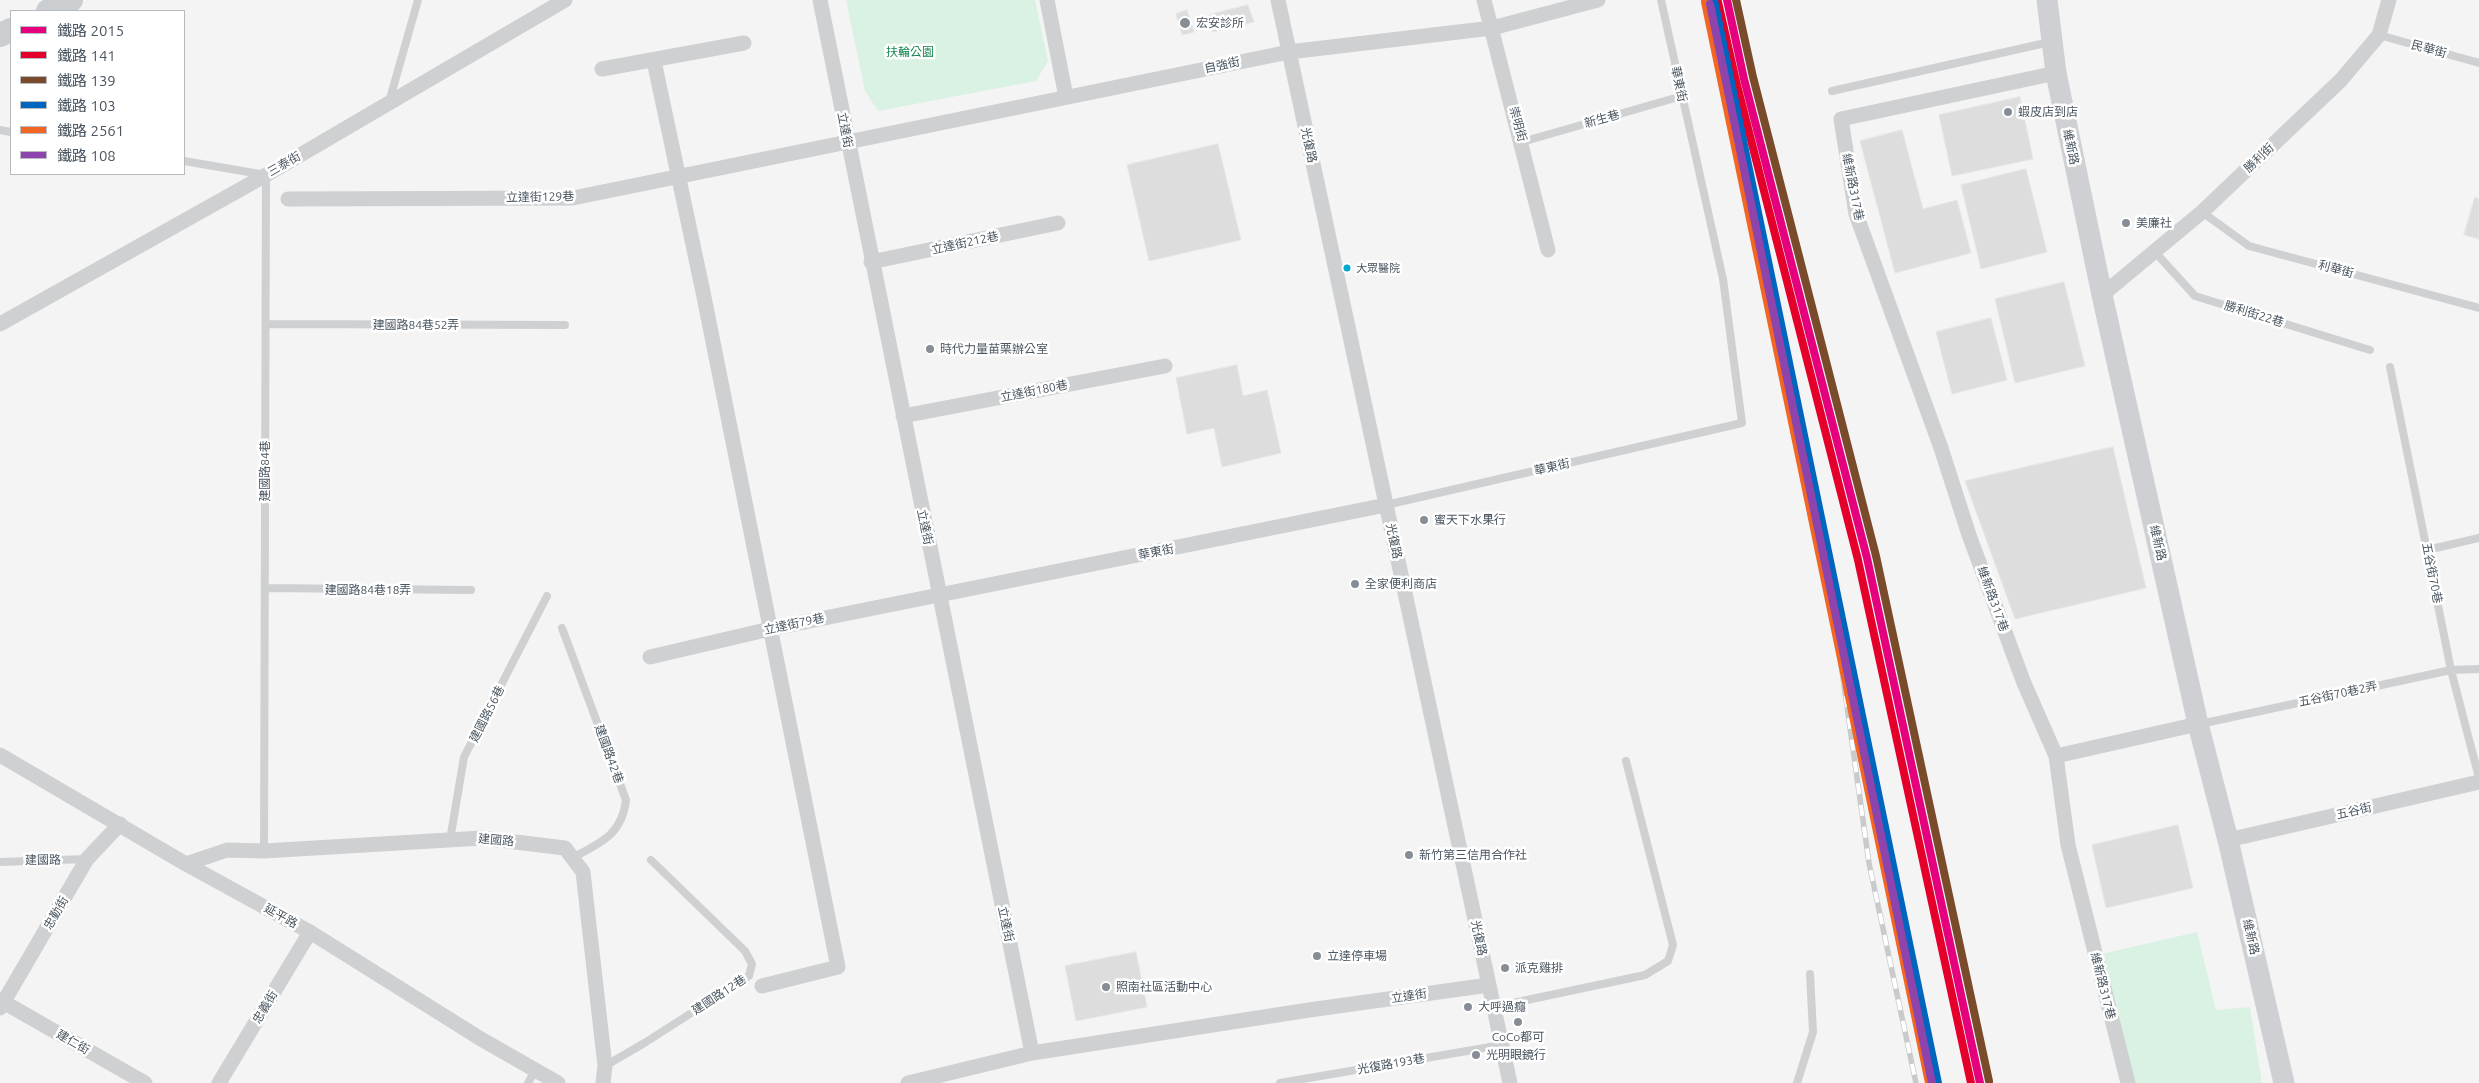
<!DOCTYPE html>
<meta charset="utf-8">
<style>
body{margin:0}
#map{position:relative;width:2479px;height:1083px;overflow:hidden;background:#f4f4f4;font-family:Ubuntu,"Noto Sans TC",sans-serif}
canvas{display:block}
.legend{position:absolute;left:10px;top:10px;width:175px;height:165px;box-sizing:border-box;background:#fff;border:1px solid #b7bbc0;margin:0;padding:6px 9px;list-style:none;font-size:15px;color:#4a5661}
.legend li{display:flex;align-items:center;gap:10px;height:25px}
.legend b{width:25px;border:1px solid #b7bbc0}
</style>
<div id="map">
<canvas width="2479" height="1083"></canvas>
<ul class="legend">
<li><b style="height:6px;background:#e5007d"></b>鐵路 2015</li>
<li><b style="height:6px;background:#e4002b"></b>鐵路 141</li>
<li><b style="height:6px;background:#7a4b2a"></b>鐵路 139</li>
<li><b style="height:6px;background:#0065bd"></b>鐵路 103</li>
<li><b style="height:6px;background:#f26522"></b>鐵路 2561</li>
<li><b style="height:6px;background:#8e44ad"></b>鐵路 108</li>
</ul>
</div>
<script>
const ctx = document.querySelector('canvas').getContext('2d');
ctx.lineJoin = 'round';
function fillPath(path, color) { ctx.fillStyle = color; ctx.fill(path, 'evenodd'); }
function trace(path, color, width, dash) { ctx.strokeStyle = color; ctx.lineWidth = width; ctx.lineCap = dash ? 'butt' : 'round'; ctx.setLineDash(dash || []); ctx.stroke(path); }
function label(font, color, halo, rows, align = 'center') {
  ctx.font = font + ' Ubuntu,"Noto Sans TC",sans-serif'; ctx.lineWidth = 5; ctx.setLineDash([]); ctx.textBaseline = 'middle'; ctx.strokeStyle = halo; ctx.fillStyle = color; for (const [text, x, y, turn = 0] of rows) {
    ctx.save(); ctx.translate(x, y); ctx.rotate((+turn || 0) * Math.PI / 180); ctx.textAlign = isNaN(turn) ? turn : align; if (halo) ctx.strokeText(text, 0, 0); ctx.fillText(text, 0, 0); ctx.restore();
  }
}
const green = new Path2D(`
 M 846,0 L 1035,0 L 1048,61 L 1036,81 L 878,111 L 865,91 Z
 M 2197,932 L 2216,1010 L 2250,1007 L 2262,1083 L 2133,1083 L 2102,954 Z`);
const building = new Path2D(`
 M 1248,5 L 1254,22 L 1213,32 L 1209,15 Z
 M 1187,10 L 1194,32 L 1182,35 L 1176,14 Z
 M 2020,97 L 2033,159 L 1952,176 L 1939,115 Z
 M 1902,130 L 1923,209 L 1957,200 L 1971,253 L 1895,273 L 1860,141 Z
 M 1218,144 L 1241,240 L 1149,261 L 1127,165 Z
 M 2026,169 L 2047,252 L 1981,269 L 1961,185 Z
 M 2475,197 L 2479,199 L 2479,239 L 2464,235 Z
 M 2064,282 L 2085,366 L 2015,383 L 1995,299 Z
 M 1991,318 L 2007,380 L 1952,394 L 1936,332 Z
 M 1237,365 L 1243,396 L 1267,390 L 1281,453 L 1222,467 L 1214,428 L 1187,434 L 1176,378 Z
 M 2113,447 L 2146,588 L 2015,619 L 1965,481 Z
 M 2178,825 L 2193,888 L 2106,908 L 2092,845 Z
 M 1136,952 L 1147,1007 L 1076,1021 L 1065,966 Z`);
const lane = new Path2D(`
 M 2379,35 L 2479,63
 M 1832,91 L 2050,42
 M 389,102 L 418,0
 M 0,130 L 11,132
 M 1522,142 L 1682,96
 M 184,161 L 266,175 L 264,851
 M 2202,212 L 2249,246 L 2479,308
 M 2155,252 L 2195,296 L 2370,350
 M 266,324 L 565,325
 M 2390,367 L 2451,670 L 2479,778
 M 1386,505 L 1742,423 L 1723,279 L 1661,0
 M 2427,550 L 2479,538
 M 265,588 L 471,590
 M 562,628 L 626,800 C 622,835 600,843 572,858
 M 2200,724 L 2451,670 L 2479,669
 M 450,840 L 464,757 L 547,596
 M 0,862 L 87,859
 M 1494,1007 L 1645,975 L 1668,961 L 1673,945 L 1626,761
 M 605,1066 L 646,1042 L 749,976 L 752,964 L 745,951 L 651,860
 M 528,1083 L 535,1071
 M 1280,1083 L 1502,1045
 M 1797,1083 L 1813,1032 L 1810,974`);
const street = new Path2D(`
 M 820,0 L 1032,1053
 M 1047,0 L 1066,97
 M 1278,0 L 1510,1083
 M 1484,0 L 1548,250
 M 654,61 L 703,292 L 838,967 L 762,986
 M 602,69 L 744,43
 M 2056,73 L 1841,119 L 1856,214 L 1941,448 L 1969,535 L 2024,683 L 2056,756 L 2068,845 L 2128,1083
 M 288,199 L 573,198 L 1289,52 L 1492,28 L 1598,0
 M 871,262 L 1058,223
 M 2102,295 L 2202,212 L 2341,80 L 2379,35 L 2389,0
 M 0,324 L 266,175 L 565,0
 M 903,416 L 1165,366
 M 650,657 L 770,629 L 1386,505
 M 0,755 L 186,864 L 310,932 L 481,1039 L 558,1083
 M 2056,756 L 2198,724
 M 2228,840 L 2479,782
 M 186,864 L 227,850 L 264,851 L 482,838 L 565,848 L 583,872 L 605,1066 L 603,1083
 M 0,1000 L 145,1083
 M 0,1008 L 87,859 L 120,824
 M 219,1083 L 310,932
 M 908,1083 L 1032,1053 L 1309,1010 L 1489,985`);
const secondary = new Path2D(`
 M 2047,0 L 2056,73 L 2102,295 L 2198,724 L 2228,840 L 2284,1083`);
const primary = new Path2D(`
 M 48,11 L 71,0
 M 0,35 L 11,30`);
const rail = new Path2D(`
 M 1818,500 L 1869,863 L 1916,1083`);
const rail1 = new Path2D(`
 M 1727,0 L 1744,79 L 1867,558 L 1980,1083`);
const rail2 = new Path2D(`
 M 1718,2 L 1736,81 L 1858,560 L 1971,1083`);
const rail3 = new Path2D(`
 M 1736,0 L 1753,77 L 1876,556 L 1989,1081`);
const rail4 = new Path2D(`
 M 1714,0 L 1938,1083`);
const rail5 = new Path2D(`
 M 1705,2 L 1929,1083`);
const rail6 = new Path2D(`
 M 1710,4 L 1932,1083`);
const markers = [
 [1185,23,6,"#868d94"],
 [2008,112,5,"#868d94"],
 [2126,223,5,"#868d94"],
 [1347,268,4.5,"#00a9ce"],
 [930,349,5,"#868d94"],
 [1424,520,5,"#868d94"],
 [1355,584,5,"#868d94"],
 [1409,855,5,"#868d94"],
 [1317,956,5,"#868d94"],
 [1505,968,5,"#868d94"],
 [1106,987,5,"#868d94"],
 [1468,1007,5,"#868d94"],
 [1518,1022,5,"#868d94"],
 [1476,1055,5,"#868d94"]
];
const busNames = [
 ["大眾醫院",1356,268]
];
const poiNames = [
 ["宏安診所",1196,23],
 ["蝦皮店到店",2018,112],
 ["美廉社",2136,223],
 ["時代力量苗栗辦公室",940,349],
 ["蜜天下水果行",1434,520],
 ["全家便利商店",1365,584],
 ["新竹第三信用合作社",1419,855],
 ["立達停車場",1327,956],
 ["派克雞排",1515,968],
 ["照南社區活動中心",1116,987],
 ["大呼過癮",1478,1007],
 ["CoCo都可",1518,1037,"center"],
 ["光明眼鏡行",1486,1055]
];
const streetNames = [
 ["民華街",2429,49,15],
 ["自強街",1222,65,-12],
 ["華東街",1679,84,78],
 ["新生巷",1602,119,-16],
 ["崇明街",1518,124,75],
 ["立達街",845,130,79],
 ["光復路",1309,145,78],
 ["維新路",2071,147,78],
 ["勝利街",2259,158,-44],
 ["三泰街",284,164,-30],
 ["維新路317巷",1853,187,79],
 ["立達街129巷",540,197,-1],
 ["立達街212巷",965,243,-12],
 ["利華街",2336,269,15],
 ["勝利街22巷",2254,314,17],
 ["建國路84巷52弄",416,325],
 ["立達街180巷",1034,391,-11],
 ["華東街",1552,467,-13],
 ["建國路84巷",265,471,-90],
 ["立達街",925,527,78],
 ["光復路",1394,541,78],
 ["維新路",2158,543,77],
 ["華東街",1156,552,-11],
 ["五谷街70巷",2432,573,79],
 ["建國路84巷18弄",368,590],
 ["維新路317巷",1993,599,70],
 ["立達街79巷",794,624,-12],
 ["五谷街70巷2弄",2338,694,-12],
 ["建國路56巷",487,714,-63],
 ["建國路42巷",609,754,70],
 ["五谷街",2354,811,-13],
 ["建國路",496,840,5],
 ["建國路",43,860,-1],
 ["忠勤街",56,913,-60],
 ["延平路",281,916,29],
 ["立達街",1006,924,78],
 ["維新路",2251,937,77],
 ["光復路",1479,938,78],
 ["維新路317巷",2103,986,76],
 ["建國路12巷",719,995,-33],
 ["立達街",1409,996,-8],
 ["忠義街",265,1007,-59],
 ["建仁街",73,1042,30],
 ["光復路193巷",1391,1064,-10]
];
const parkNames = [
 ["扶輪公園",910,52]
];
fillPath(green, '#d9f2e3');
fillPath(building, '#ddddde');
trace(building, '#e5e6e7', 1);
trace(lane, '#ced0d2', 8);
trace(street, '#ced0d2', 15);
trace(secondary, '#ced0d4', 21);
trace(primary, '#caced1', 24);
trace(rail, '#c9cacc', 5.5);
trace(rail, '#fff', 4, [11]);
trace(rail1, '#e5007d', 8);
trace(rail2, '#e4002b', 8);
trace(rail3, '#7a4b2a', 8);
trace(rail4, '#0065bd', 8);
trace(rail5, '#f26522', 8);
trace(rail6, '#8e44ad', 8);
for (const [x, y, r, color] of markers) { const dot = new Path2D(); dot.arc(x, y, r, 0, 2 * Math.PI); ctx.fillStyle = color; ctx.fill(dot); trace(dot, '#fff', 2); }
label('11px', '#4a5661', '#fff', busNames, 'left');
label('12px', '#4a5661', '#fff', poiNames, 'left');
label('12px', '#4a5661', '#fff', streetNames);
label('12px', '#17864f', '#fff', parkNames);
</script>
